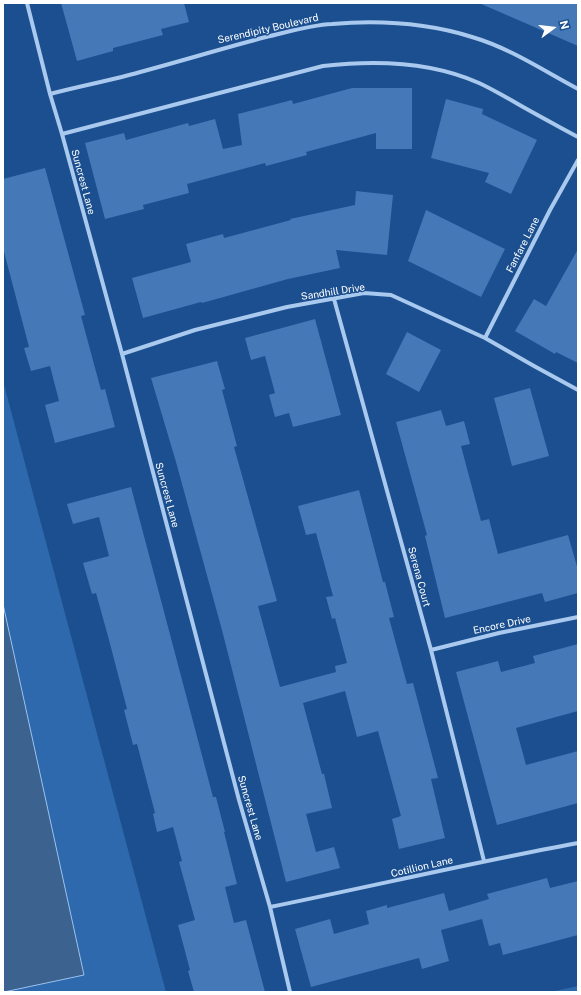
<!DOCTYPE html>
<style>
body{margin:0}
#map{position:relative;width:581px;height:995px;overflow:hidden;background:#1b4f8f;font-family:"Public Sans",sans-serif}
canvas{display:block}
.frame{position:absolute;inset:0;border:4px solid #fff;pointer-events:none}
.north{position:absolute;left:533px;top:8px;width:40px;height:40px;-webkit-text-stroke:3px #1b4f8f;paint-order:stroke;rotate:75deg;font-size:11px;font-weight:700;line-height:16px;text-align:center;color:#fff}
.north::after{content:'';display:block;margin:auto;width:14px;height:18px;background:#fff;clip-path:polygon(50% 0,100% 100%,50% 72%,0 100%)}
</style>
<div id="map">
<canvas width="581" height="995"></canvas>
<div class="frame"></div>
<div class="north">N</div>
</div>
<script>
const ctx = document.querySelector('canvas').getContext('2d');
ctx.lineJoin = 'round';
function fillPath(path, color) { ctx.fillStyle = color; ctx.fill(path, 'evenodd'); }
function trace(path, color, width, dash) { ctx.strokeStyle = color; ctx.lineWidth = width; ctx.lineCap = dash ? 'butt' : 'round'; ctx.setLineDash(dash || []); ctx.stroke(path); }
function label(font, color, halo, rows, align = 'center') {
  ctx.font = font + ' "Public Sans",sans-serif'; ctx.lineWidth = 3; ctx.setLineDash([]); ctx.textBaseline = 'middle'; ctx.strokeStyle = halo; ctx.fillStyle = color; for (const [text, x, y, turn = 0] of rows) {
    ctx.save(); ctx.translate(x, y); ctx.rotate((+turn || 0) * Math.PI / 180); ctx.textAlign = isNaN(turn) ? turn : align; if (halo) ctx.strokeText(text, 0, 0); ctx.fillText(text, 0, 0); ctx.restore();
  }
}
const green = new Path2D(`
 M 3,381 L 166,992 L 4,992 L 84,975 L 3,604 Z
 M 578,986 L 578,992 L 550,992 Z`);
const water = new Path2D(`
 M 3,604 L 84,975 L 4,992 L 3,992 Z`);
const building = new Path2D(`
 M 61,3 L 184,3 L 189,22 L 161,29 L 163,35 L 113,48 L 113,51 L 77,61 Z
 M 479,3 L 578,3 L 578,46 Z
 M 352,88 L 412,88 L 412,149 L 376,149 L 376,133 L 306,152 L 307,155 L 266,166 L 265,163 L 187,184 L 189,193 L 143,205 L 144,209 L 105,219 L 85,143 L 124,133 L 126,140 L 188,123 L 189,126 L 215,119 L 223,149 L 242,145 L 238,114 L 292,100 L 293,104 Z
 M 446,99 L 483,109 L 482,114 L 537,140 L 511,194 L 485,182 L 489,173 L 431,158 Z
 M 45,168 L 85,315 L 81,316 L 101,390 L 105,389 L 115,427 L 55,443 L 45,405 L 59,401 L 50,366 L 31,371 L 24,348 L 29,347 L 3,248 L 3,179 Z
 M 356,191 L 393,195 L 387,255 L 336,250 L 340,268 L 288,279 L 202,303 L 201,302 L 143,318 L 132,278 L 191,262 L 186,244 L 223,234 L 224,238 L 291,220 L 290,219 L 355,205 Z
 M 426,210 L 505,249 L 481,297 L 408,261 Z
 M 578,249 L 578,363 L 556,352 L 555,354 L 515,331 L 534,299 L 546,306 Z
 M 315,319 L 341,415 L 293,427 L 289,413 L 275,417 L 269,395 L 275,393 L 265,356 L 251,360 L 245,338 Z
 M 407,332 L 441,350 L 419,392 L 386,374 Z
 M 217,361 L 225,389 L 222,390 L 237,446 L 234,447 L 277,601 L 258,606 L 280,687 L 336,672 L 335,666 L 347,663 L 335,618 L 332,619 L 326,597 L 333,596 L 316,533 L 306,535 L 298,506 L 359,490 L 383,582 L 385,582 L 394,617 L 389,618 L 407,684 L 413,683 L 438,778 L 431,779 L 445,838 L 399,849 L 392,819 L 401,816 L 378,731 L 357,737 L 345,691 L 303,703 L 322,774 L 324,774 L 332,808 L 306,814 L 316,852 L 334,847 L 340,868 L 286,882 L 223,634 L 176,462 L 151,378 Z
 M 530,388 L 549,456 L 512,466 L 494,398 Z
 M 441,410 L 446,426 L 464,421 L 470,444 L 461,446 L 481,521 L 489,519 L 498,554 L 568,535 L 578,570 L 578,593 L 545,602 L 542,593 L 445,618 L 425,536 L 427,535 L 396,422 Z
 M 131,487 L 213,797 L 216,797 L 225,832 L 224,832 L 237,884 L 225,887 L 234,923 L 246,920 L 265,992 L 194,992 L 188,971 L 190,970 L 178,925 L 195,920 L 179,862 L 182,861 L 173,827 L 157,832 L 153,814 L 155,813 L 137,744 L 133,745 L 124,710 L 127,709 L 109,640 L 96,593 L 92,594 L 83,563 L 109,556 L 99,517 L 73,524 L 67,504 Z
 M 578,644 L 578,711 L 516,728 L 526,765 L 578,751 L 578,803 L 497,825 L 456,672 L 498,661 L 501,672 L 535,663 L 533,656 Z
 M 547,878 L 550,888 L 578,881 L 578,935 L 503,955 L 500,943 L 489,946 L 482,919 L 441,930 L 449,961 L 422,969 L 419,958 L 311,987 L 295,929 L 330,919 L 334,934 L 369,924 L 366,911 L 387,905 L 387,908 L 444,893 L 449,911 L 489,899 L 487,894 Z`);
const street = new Path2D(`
 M 27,3 L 50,94 L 62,134 L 122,354 L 239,800 L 270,907 L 290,992
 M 50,94 C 76,87 103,82 129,75 C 175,63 220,49 266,37 C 288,32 310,25 332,24 C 379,20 427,23 472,37 C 510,48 544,71 578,89
 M 62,134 L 323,66 C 375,60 430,61 479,83 C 490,88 500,94 511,100 C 533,113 556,125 578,137
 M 334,299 L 431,650 L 484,861
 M 485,338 L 550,210 L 578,160
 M 122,354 L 195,330 L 287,307 L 364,293 L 391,295 L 485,338 L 534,366 L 578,390
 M 431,650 L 499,633 L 578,617
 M 270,907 C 373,886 475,862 578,843`);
const streetNames = [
 ["Serendipity Boulevard",268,29,-13],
 ["Suncrest Lane",83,182,75],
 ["Fanfare Lane",523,245,-63],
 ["Sandhill Drive",333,292,-9],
 ["Suncrest Lane",167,495,75],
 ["Serena Court",419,577,75],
 ["Encore Drive",502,625,-12],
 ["Suncrest Lane",250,808,74],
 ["Cotillion Lane",422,867,-13]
];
fillPath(green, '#2e69ad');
fillPath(water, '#3c6290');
trace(water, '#9cc4f0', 1);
fillPath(building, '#4478b7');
trace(street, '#a9c9ee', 4);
label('10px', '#fff', '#1b4f8f', streetNames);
</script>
